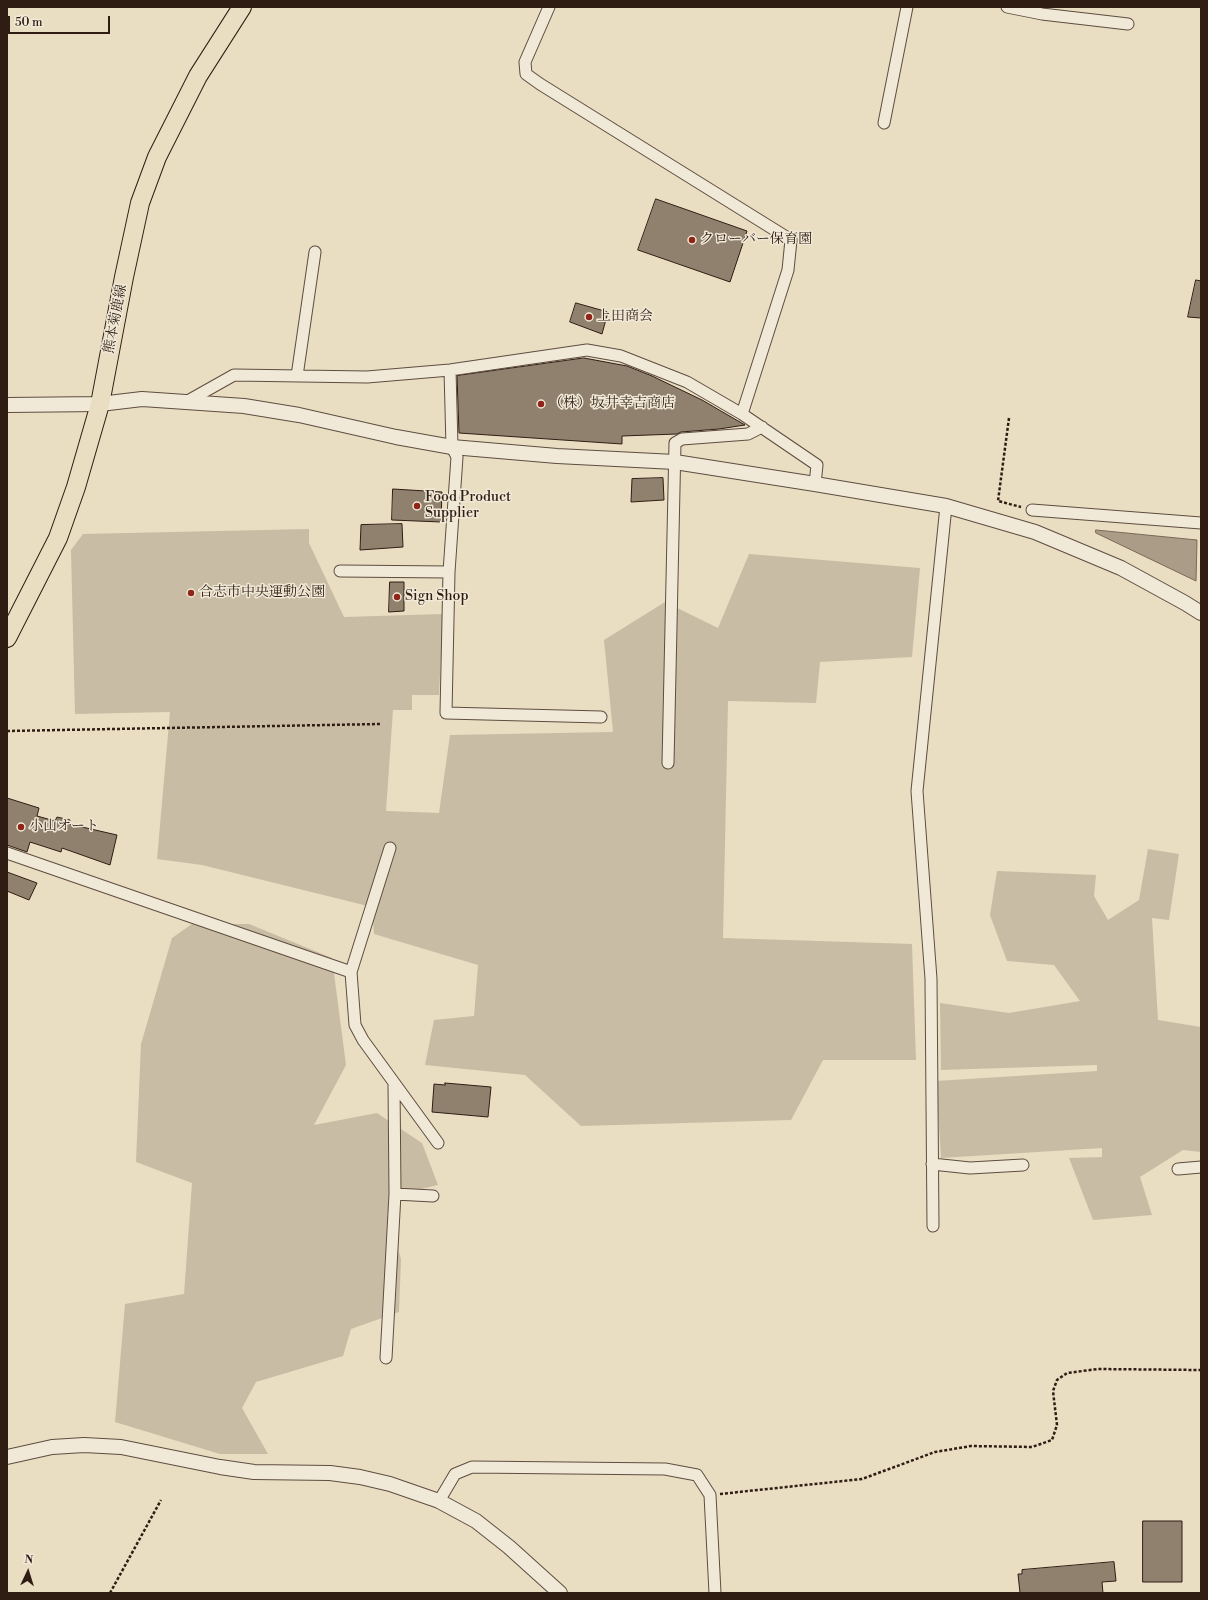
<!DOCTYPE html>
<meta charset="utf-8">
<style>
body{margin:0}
#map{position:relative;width:1208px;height:1600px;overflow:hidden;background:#e9ddc2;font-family:"Libre Bodoni",serif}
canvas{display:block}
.frame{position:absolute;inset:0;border:8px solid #2f1d14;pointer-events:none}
.north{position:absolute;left:8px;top:1552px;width:40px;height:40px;-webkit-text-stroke:3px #f1e9d7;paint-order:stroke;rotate:4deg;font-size:11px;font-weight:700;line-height:16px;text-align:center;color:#2f1d14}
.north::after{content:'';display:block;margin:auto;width:14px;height:18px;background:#2f1d14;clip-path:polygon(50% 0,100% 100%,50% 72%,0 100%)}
.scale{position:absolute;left:8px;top:16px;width:102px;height:18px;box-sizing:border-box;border:2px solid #2f1d14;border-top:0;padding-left:5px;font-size:12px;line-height:14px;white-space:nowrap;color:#2f1d14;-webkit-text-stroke:3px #f1e9d7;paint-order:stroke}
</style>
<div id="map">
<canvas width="1208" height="1600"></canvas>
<div class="frame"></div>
<div class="north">N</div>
<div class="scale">50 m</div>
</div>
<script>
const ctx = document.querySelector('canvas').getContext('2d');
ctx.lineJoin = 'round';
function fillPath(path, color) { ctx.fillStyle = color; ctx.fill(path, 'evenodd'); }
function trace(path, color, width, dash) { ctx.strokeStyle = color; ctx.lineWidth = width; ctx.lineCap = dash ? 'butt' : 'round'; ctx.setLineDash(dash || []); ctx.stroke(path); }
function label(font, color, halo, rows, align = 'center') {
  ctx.font = font + ' "Libre Bodoni","Noto Serif JP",serif'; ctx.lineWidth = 3; ctx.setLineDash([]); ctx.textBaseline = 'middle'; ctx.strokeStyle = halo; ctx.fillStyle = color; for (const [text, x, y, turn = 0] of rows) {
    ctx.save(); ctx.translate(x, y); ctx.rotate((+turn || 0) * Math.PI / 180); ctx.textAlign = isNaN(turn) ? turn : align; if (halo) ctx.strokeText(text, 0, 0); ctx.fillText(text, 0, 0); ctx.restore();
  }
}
const green = new Path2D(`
 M 309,529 L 309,543 L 344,617 L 443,614 L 439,695 L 412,695 L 412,710 L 393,710 L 386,811 L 439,813 L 450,735 L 613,732 L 604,640 L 665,602 L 718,628 L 749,554 L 920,568 L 912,657 L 820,662 L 816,703 L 728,701 L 723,938 L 912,944 L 916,1060 L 823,1060 L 791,1120 L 581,1126 L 525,1075 L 425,1065 L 434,1020 L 474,1016 L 478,965 L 374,934 L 372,907 L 202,865 L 157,859 L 170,712 L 75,714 L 71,550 L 83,534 Z
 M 1148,849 L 1179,854 L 1169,920 L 1152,918 L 1158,1020 L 1201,1027 L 1201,1152 L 1183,1150 L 1140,1177 L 1152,1215 L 1093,1220 L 1069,1158 L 1102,1157 L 1102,1148 L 941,1158 L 936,1081 L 1097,1071 L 1097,1065 L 941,1070 L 940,1003 L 1009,1013 L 1080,1001 L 1054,965 L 1007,961 L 990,915 L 997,871 L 1096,875 L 1094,896 L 1108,920 L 1139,900 Z
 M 192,924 L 249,924 L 332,958 L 346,1065 L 314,1125 L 377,1113 L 422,1143 L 438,1185 L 396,1195 L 387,1213 L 401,1259 L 399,1312 L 351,1329 L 343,1356 L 256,1382 L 242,1408 L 268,1454 L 220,1454 L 115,1422 L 125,1304 L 184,1294 L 192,1183 L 136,1162 L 141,1044 L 172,938 Z`);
const water = new Path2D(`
 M 1096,530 L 1197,540 L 1196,581 L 1096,533 Z`);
const building = new Path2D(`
 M 656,199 L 747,231 L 730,282 L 638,250 Z
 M 1196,280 L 1201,281 L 1201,318 L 1188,317 Z
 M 576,303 L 608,312 L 602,334 L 570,322 Z
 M 584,358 L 627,366 L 652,376 L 702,400 L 745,425 L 719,429 L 681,432 L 677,434 L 622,436 L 622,444 L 459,433 L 457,376 Z
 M 663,478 L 664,500 L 631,502 L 632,479 Z
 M 393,489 L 442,492 L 441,522 L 392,520 Z
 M 402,524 L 403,547 L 360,550 L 361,525 Z
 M 390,582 L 404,582 L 404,611 L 389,612 Z
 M 7,798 L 39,808 L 37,816 L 55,821 L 57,817 L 70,820 L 69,824 L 117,835 L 110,865 L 62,848 L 61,852 L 30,842 L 27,852 L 7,845 Z
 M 7,872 L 37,883 L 29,900 L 7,891 Z
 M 445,1083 L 491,1087 L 488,1117 L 432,1112 L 434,1084 L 445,1085 Z
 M 1143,1521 L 1182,1521 L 1182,1582 L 1143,1582 Z
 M 1114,1562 L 1116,1581 L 1102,1582 L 1103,1593 L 1020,1593 L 1018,1574 L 1022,1574 L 1022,1570 Z`);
const path = new Path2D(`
 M 1009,418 L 998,501 L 1021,507
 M 7,731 L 380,724
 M 720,1494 L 862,1479 L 935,1452 L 971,1446 L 1032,1447 L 1052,1440 L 1057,1425 L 1053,1391 L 1057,1380 L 1067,1373 L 1098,1369 L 1201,1370
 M 110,1593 L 161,1500`);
const minor = new Path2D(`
 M 549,7 L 525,62 L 526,74 L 540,84 L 791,240 L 788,270 L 742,414
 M 1007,7 L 1042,14 L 1128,24
 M 884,123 L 907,7
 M 450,370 L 452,447 L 457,457 L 449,572 L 446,713 L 601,717
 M 297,376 L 315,252
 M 186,402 L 234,375 L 367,377 L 450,370 L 587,350 L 621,356 L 687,382 L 742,414 L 817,465 L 815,484
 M 1032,510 L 1201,523
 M 340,571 L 449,572
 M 668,763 L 675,443 L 682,439 L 748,434 L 762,427
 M 7,853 L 351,972 L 355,1025 L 363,1040 L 438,1143
 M 351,972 L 390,848
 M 932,1164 L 970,1168 L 1023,1165
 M 1178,1169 L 1201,1167
 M 395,1194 L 433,1196
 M 933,1226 L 931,979 L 917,791 L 946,506
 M 386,1358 L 395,1194 L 394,1083
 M 439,1501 L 455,1474 L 472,1467 L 665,1469 L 697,1475 L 710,1495 L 715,1593`);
const tertiary = new Path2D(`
 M 7,405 L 100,404 L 142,399 L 244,406 L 299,415 L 396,437 L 452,447 L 557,456 L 675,462 L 815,484 L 946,506 L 1035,532 L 1121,568 L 1185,603 L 1201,613
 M 7,1457 L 52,1447 L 84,1445 L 121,1447 L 220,1467 L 254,1472 L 330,1473 L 360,1477 L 390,1484 L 439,1501 L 476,1521 L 509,1547 L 560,1593`);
const primary = new Path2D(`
 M 7,638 L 58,538 L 76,487 L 100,404 L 124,277 L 140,203 L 157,157 L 198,76 L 242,7`);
const markers = [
 [692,240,4,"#8f2418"],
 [589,317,4,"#8f2418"],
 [541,404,4,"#8f2418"],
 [417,506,4,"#8f2418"],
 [191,593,4,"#8f2418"],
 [397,597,4,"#8f2418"],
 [21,827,4,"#8f2418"]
];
const poiNames = [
 ["クローバー保育園",700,240],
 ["上田商会",597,317],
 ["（株）坂井幸吉商店",549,404],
 ["Food Product",425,498],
 ["Supplier",425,514],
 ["合志市中央運動公園",199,593],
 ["Sign Shop",405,597],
 ["小山オート",29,827]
];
const streetNames = [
 ["熊本菊鹿線",116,319,-79]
];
fillPath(green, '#c9bca4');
fillPath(water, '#aa9c87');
trace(water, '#796959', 1);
fillPath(building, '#90816e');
trace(building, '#2f1d14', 1);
trace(minor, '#5e4d40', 13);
trace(tertiary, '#5e4d40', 16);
trace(primary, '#2f1d14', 20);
trace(path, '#2f1d14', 2.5, [3, 2]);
trace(minor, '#f1e9d7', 11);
trace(tertiary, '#f1e9d7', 14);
trace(primary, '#e9ddc2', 18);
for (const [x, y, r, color] of markers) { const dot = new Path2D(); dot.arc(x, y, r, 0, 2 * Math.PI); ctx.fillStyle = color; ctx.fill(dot); trace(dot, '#f1e9d7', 1.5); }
label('14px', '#2f1d14', '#f1e9d7', poiNames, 'left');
label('14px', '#2f1d14', '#f1e9d7', streetNames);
</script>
